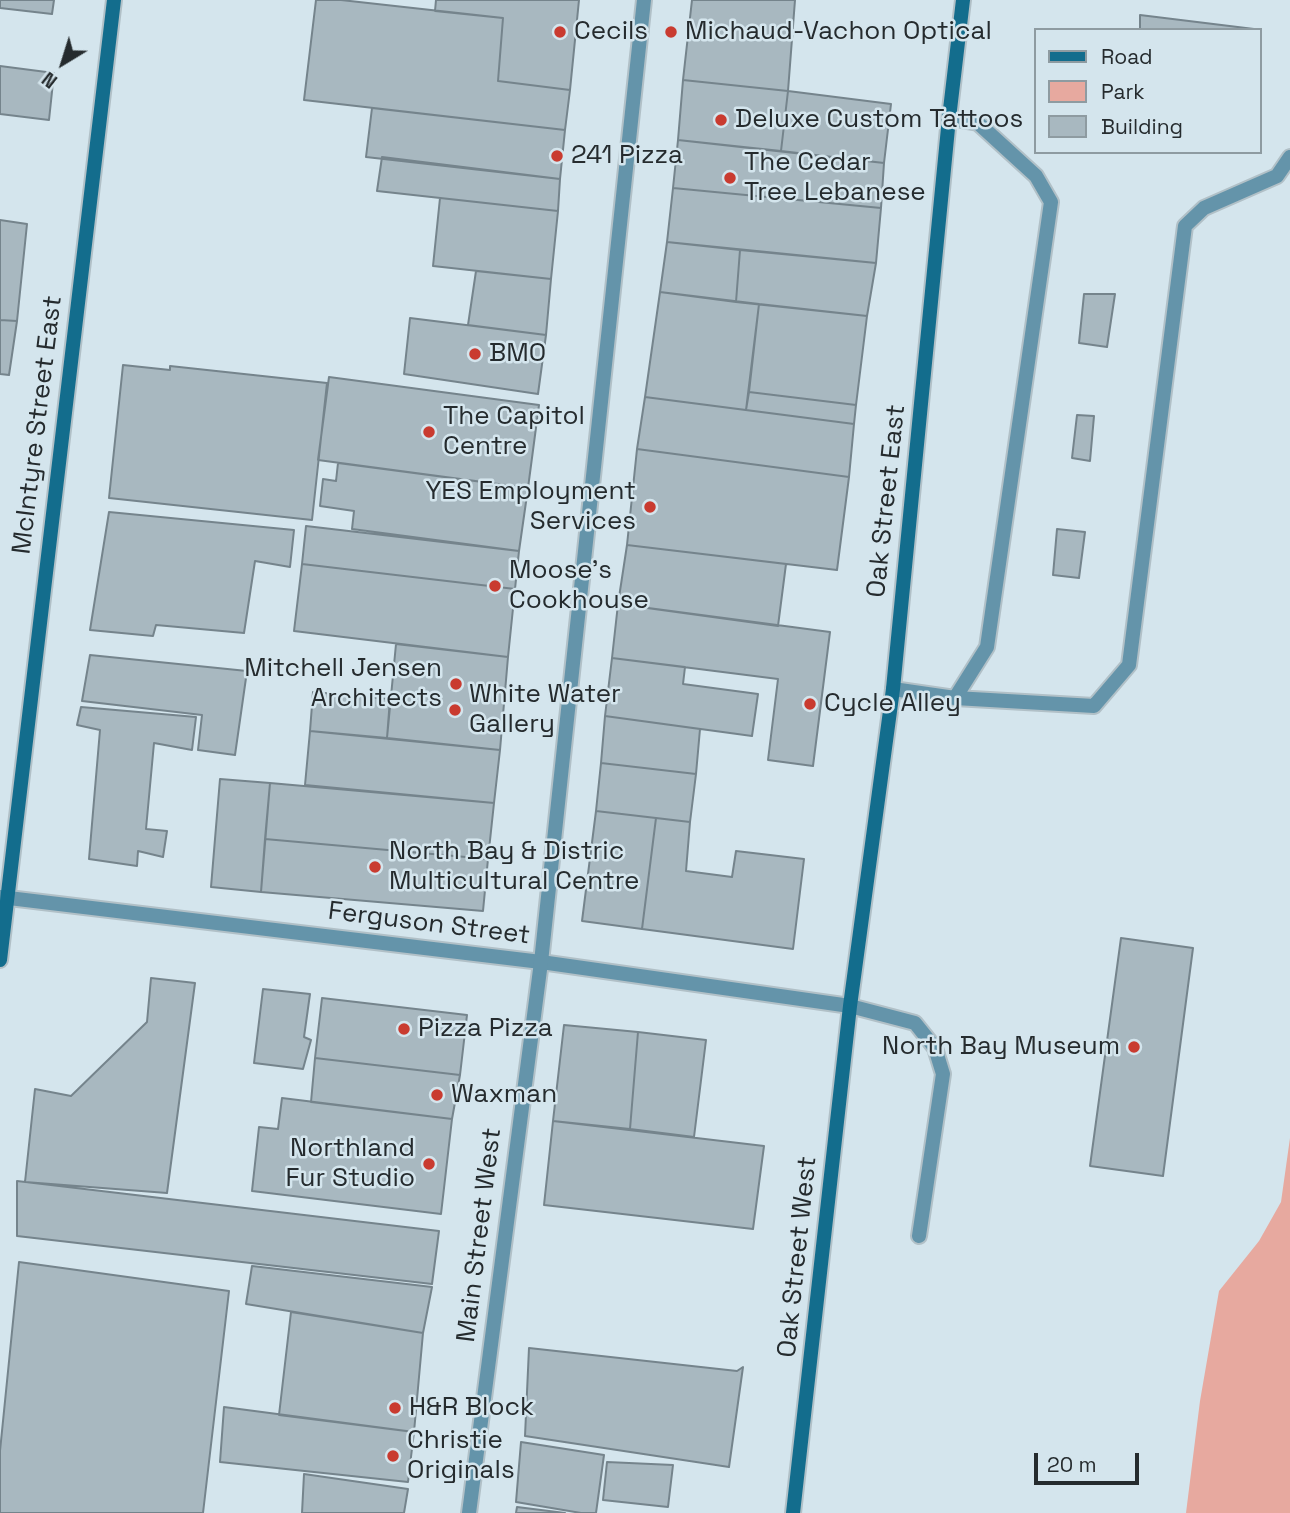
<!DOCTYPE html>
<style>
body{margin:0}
#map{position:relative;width:1290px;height:1513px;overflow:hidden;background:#d4e5ed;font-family:"Space Grotesk",sans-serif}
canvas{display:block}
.legend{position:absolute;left:1034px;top:28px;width:228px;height:126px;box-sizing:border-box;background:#d4e5ed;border:2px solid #8e9ba1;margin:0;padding:9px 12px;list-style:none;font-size:21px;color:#252b2e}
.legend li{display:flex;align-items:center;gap:14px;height:35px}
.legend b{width:35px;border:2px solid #8e9ba1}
.north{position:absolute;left:28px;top:28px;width:70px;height:70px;-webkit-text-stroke:5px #d4e5ed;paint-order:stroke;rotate:218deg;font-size:19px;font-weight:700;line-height:28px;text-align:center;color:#252b2e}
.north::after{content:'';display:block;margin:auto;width:24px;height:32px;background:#252b2e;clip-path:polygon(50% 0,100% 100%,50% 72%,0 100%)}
.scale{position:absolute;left:1034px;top:1453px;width:105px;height:32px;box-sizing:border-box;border:4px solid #252b2e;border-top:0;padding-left:9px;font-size:21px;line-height:24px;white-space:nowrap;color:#252b2e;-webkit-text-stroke:5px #d4e5ed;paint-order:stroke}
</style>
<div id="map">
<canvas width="1290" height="1513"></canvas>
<ul class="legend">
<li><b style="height:9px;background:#136d8d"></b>Road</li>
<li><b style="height:19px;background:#e7a99f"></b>Park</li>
<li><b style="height:19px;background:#a8b8c0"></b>Building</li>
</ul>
<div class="north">N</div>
<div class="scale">20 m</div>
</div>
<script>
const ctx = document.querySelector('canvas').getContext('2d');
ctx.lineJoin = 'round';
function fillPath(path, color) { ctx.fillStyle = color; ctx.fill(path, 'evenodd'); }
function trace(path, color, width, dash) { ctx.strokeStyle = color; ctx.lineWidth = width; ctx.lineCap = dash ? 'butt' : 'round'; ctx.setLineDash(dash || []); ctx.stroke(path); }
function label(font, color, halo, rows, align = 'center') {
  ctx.font = font + ' "Space Grotesk",sans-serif'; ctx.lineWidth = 5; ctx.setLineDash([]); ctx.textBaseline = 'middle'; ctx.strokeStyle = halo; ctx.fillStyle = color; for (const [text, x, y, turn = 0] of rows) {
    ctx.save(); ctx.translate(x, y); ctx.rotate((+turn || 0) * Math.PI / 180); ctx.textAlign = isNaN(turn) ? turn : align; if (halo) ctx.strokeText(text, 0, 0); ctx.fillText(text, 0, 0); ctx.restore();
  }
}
const green = new Path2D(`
 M 1290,1138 L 1290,1513 L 1186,1513 L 1200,1401 L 1219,1291 L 1259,1241 L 1281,1202 Z`);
const building = new Path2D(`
 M 0,0 L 54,0 L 52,14 L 0,8 Z
 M 316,0 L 341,0 L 503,18 L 498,81 L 570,90 L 565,130 L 304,100 Z
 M 436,0 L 579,0 L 570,90 L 498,81 L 503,18 L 435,11 Z
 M 692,0 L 795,0 L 788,91 L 683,80 Z
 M 1140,15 L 1254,29 L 1140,30 Z
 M 0,66 L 54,73 L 49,120 L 0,114 Z
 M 683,80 L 788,91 L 781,151 L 678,140 Z
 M 788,91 L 891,104 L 884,163 L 781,151 Z
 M 372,108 L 565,130 L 560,179 L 366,157 Z
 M 678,140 L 884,163 L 881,208 L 673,188 Z
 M 382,157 L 560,179 L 558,211 L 377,191 Z
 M 673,188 L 881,208 L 876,263 L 667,242 Z
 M 440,198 L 558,211 L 551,279 L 433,266 Z
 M 0,220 L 27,224 L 17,321 L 0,320 Z
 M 667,242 L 740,250 L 736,302 L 660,292 Z
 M 740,250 L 876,263 L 867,316 L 736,302 Z
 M 476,271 L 551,279 L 546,335 L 468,325 Z
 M 660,292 L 759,304 L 746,410 L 645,397 Z
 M 1084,294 L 1115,294 L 1107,347 L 1079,343 Z
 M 759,304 L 867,316 L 856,405 L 749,392 Z
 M 410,318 L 546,335 L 538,394 L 404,374 Z
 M 0,320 L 17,321 L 9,375 L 0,374 Z
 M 123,365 L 170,370 L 170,366 L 327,383 L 312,520 L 109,498 Z
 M 329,377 L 539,405 L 528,488 L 318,460 Z
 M 749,392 L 856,405 L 854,424 L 746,410 Z
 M 645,397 L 854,424 L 849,477 L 637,449 Z
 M 1077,415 L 1094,416 L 1090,461 L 1072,458 Z
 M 637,449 L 849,477 L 837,570 L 627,545 Z
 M 338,463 L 528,488 L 519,551 L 352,529 L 354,511 L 320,506 L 323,479 L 336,481 Z
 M 109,512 L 294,530 L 290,567 L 255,561 L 244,633 L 156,625 L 153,636 L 90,630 Z
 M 306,526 L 519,551 L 515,589 L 302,564 Z
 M 1057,529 L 1085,532 L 1079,578 L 1053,575 Z
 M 627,545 L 786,564 L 778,626 L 618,604 Z
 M 302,564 L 515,589 L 508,657 L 294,631 Z
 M 618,604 L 830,632 L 813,766 L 768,760 L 778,679 L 612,658 Z
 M 396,644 L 508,657 L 500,750 L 387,738 Z
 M 90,655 L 247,671 L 235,755 L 198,750 L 202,715 L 82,701 Z
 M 612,658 L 685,667 L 683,684 L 758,694 L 752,736 L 605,716 Z
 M 313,692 L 390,699 L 387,738 L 310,731 Z
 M 81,707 L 196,717 L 192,750 L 154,743 L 146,829 L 167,831 L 163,857 L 138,851 L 137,866 L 89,859 L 100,730 L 77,725 Z
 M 605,716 L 700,729 L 696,774 L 601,763 Z
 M 310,731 L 500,750 L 494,803 L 305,785 Z
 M 601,763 L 696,774 L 690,822 L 596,811 Z
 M 220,779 L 270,783 L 261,892 L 211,887 Z
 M 270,783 L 494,803 L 488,859 L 265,839 Z
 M 596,811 L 656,818 L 642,929 L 582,921 Z
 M 656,818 L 690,822 L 686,871 L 732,877 L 736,851 L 804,859 L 793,949 L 642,929 Z
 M 265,839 L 488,859 L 483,911 L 261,892 Z
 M 1121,938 L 1193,948 L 1163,1176 L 1090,1166 Z
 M 151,978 L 195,983 L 167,1193 L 25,1182 L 35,1089 L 71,1096 L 147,1022 Z
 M 263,989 L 310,994 L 304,1037 L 311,1040 L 303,1069 L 254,1063 Z
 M 322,998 L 467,1015 L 460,1075 L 315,1058 Z
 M 564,1025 L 638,1032 L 630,1129 L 553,1121 Z
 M 638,1032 L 706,1040 L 694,1137 L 630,1129 Z
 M 315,1058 L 460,1075 L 452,1119 L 311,1102 Z
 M 282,1098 L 452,1119 L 441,1214 L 252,1191 L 259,1127 L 278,1129 Z
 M 553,1121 L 764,1146 L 753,1229 L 544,1205 Z
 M 17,1181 L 439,1231 L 432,1284 L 17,1236 Z
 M 19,1262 L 229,1291 L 203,1513 L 0,1513 L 0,1451 Z
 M 252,1266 L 432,1287 L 423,1333 L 246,1304 Z
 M 291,1312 L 423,1333 L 414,1432 L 279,1415 Z
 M 529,1348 L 737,1371 L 743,1367 L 729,1467 L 525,1436 Z
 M 224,1407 L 414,1432 L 408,1482 L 220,1462 Z
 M 521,1442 L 604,1455 L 596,1513 L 581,1513 L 516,1502 Z
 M 607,1462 L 673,1465 L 668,1507 L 603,1500 Z
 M 304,1474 L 408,1489 L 404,1513 L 302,1513 Z
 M 517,1507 L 565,1513 L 516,1513 Z`);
const service = new Path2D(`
 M 949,118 L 978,123 L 1036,176 L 1051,202 L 987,647 L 955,698
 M 893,689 L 955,698 L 1094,706 L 1129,665 L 1185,226 L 1204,208 L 1277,176 L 1290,157
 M 850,1006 L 915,1023 L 935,1048 L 943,1074 L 919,1236`);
const minor = new Path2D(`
 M 0,897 L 541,962 L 850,1006`);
const tertiary = new Path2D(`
 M 469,1513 L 541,962 L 644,0`);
const secondary = new Path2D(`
 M 0,960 L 114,0
 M 793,1513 L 850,1006 L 893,689 L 949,118 L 963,0`);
const markers = [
 [560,32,7,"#c93b30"],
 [671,32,7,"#c93b30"],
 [721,120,7,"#c93b30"],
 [557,156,7,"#c93b30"],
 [730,178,7,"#c93b30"],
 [475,354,7,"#c93b30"],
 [429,432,7,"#c93b30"],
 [650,507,7,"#c93b30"],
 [495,586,7,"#c93b30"],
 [456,684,7,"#c93b30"],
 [810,704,7,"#c93b30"],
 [455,710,7,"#c93b30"],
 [375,867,7,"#c93b30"],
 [404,1029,7,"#c93b30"],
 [1134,1047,7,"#c93b30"],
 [437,1095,7,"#c93b30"],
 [429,1164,7,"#c93b30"],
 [395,1408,7,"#c93b30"],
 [393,1456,7,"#c93b30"]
];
const poiNames = [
 ["Cecils",574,32],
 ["Michaud-Vachon Optical",685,32],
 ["Deluxe Custom Tattoos",735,120],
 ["241 Pizza",571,156],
 ["The Cedar",744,163],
 ["Tree Lebanese",744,193],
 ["BMO",489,354],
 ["The Capitol",443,417],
 ["Centre",443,447],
 ["YES Employment",636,492,"right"],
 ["Services",636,522,"right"],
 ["Moose's",509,571],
 ["Cookhouse",509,601],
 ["Mitchell Jensen",442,669,"right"],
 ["Architects",442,699,"right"],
 ["White Water",469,695],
 ["Gallery",469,725],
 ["Cycle Alley",824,704],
 ["North Bay & Distric",389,852],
 ["Multicultural Centre",389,882],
 ["Pizza Pizza",418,1029],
 ["North Bay Museum",1120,1047,"right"],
 ["Waxman",451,1095],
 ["Northland",415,1149,"right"],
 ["Fur Studio",415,1179,"right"],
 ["H&R Block",409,1408],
 ["Christie",407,1441],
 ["Originals",407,1471]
];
const streetNames = [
 ["McIntyre Street East",38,425,-83],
 ["Oak Street East",887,501,-84],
 ["Ferguson Street",429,924,7],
 ["Main Street West",480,1235,-83],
 ["Oak Street West",798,1257,-84]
];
fillPath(green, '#e7a99f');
fillPath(building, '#a8b8c0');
trace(building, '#75848c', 2);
trace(service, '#b1c0c7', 18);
trace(minor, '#b1c0c7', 18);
trace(tertiary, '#b1c0c7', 18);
trace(secondary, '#b1c0c7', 18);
trace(service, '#6494aa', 14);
trace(minor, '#6494aa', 14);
trace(tertiary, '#6494aa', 14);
trace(secondary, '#136d8d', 14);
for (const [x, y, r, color] of markers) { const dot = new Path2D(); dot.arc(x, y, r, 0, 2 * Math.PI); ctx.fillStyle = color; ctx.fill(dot); trace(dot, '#d4e5ed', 2.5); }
label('26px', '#252b2e', '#d4e5ed', poiNames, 'left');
label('26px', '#252b2e', '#d4e5ed', streetNames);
</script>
